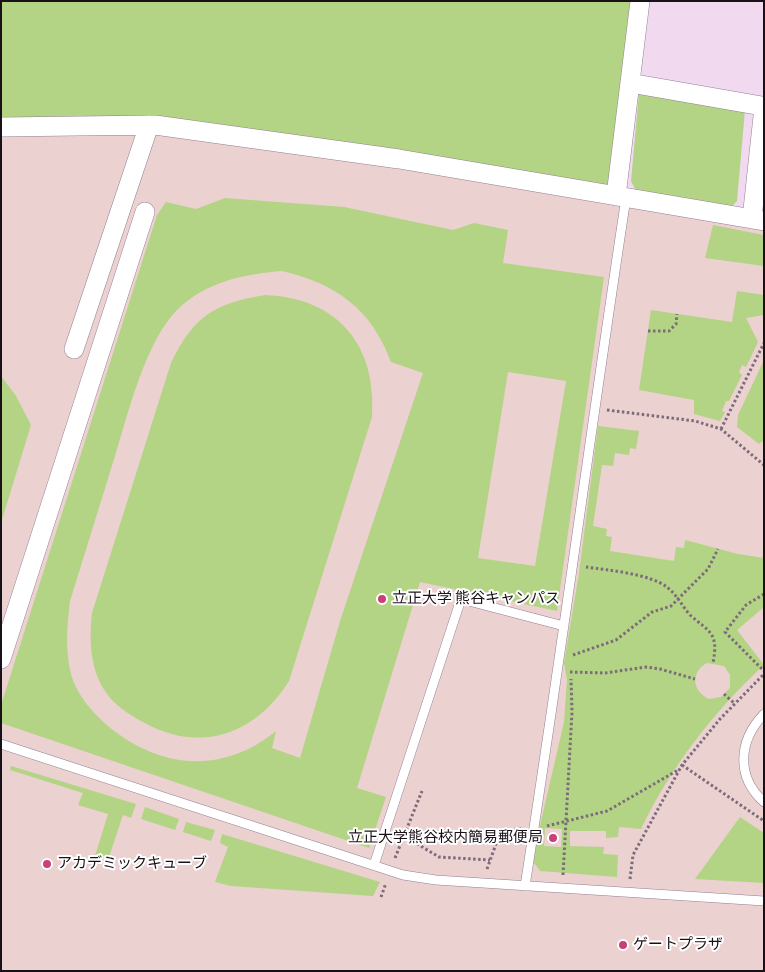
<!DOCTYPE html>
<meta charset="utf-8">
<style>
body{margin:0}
#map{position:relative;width:765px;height:972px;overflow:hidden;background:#f1d9ef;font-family:Manrope,sans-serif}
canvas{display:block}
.frame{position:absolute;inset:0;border:2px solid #191118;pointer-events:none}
</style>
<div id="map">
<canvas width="765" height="972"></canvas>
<div class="frame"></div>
</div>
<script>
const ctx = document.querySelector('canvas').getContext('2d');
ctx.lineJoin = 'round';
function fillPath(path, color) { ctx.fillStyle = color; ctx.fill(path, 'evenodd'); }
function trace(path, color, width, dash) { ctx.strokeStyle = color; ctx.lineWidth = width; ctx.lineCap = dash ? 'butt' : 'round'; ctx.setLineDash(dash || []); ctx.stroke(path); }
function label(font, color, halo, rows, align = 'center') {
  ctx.font = font + ' Manrope,"Noto Sans JP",sans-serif'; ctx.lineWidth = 4; ctx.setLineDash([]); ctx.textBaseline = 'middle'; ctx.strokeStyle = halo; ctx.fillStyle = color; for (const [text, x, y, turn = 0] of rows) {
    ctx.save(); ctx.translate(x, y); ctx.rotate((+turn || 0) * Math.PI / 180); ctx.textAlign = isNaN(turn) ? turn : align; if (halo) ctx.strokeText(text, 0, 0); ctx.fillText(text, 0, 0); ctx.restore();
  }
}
const education = new Path2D(`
 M 154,128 L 764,227 L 764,971 L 1,971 L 1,130 Z`);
const green = new Path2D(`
 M 1,1 L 633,1 L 613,188 L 386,153 L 1,120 Z
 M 639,93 L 745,110 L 737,201 L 731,207 L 636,191 L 631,181 Z
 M 225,198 L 344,207 L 453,230 L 474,223 L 508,230 L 503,263 L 604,277 L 557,611 L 420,582 L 357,788 L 386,797 L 369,848 L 1,723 L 1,705 L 157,215 L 166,202 L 196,209 ZM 282,271 C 336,284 371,308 391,362 L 423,373 L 341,618 L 300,758 L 272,748 L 276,731 C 222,775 160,769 108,726 C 93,713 76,694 71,674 C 65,650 67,625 70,601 C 85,553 100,504 115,456 C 128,413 146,341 177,310 C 205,282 244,274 282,271 ZM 508,372 L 566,381 L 535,566 L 478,558 Z
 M 713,225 L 764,235 L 764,266 L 705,258 Z
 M 737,291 L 764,295 L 764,315 L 746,318 L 758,342 L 746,367 L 742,365 L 739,372 L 742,375 L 729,401 L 726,401 L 722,411 L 725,412 L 720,421 L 694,414 L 694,400 L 639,390 L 651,310 L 732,322 Z
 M 265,295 C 338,298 377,345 372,417 L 289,681 C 255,735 200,754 143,722 C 128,714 114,705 105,691 C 90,669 89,638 92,613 L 171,363 C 194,316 213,304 265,295 Z
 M 764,360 L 764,440 L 759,444 L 737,427 L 738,415 Z
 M 1,376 L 16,396 L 31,425 L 1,523 Z
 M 598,426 L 639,431 L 636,449 L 630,448 L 629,455 L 615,453 L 613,466 L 602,465 L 593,526 L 607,529 L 606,536 L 612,537 L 610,551 L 674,561 L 676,547 L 684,548 L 685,540 L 738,554 L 764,558 L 764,607 L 737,630 L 764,665 C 713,712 671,767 641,829 L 619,827 L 618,837 L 606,838 L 606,831 L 570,831 L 570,846 L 604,847 L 603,854 L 618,855 L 617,877 L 540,871 L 532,860 L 564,722 L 567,680 L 564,663 L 579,573 ZM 707,663 L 724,666 L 730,675 L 730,688 L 721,697 L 709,699 C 692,691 690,672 707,663 ZM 545,828 L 562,829 L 561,847 L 544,846 Z
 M 11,766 L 136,804 L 131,818 L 123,815 L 105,869 L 106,858 L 95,856 L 108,814 L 78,805 L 83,793 L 10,770 Z
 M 145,807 L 179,819 L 175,830 L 141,819 Z
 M 740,817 L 764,833 L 764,883 L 695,879 Z
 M 186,822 L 215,830 L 211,841 L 183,832 Z
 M 222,834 L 380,882 L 373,896 L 231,886 L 215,882 L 228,847 L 220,843 Z`);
const path = new Path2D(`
 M 648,331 L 669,331 L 676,324 L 677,314
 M 607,410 L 695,421 L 721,429 L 764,465
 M 721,429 L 764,343
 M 586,567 C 607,570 652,574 668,588 C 677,595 682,606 690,615 C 709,632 719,632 713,663
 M 764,594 L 746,605 L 725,632 L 764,671
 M 573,655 L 616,640 L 652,612 L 671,606 L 708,569 L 718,549
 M 570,672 L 605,673 L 646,667 L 660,669 L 695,679
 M 724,694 L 734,703
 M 682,765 L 764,821
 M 547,826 L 607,811 L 680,769
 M 404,836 L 439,857 L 490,860
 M 395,858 L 422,791
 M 487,869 L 501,830 L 521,829
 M 563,875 L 572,712 L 571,679
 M 630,879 L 633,855 L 682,765 L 720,719 L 764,674
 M 381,897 L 386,883`);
const lane = new Path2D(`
 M 764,714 C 738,741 736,777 764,802
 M 1,744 L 403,875 L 436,880 L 764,901
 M 374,865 L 461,599 L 564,626
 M 525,886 C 561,657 591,427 626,198`);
const street = new Path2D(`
 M 630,83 L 762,106
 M 1,127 L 155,125 L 399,159 L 764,221
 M 616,196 L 640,1
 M 752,219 L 764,107
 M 74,349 L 149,125
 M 1,659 L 145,212`);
const markers = [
 [382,599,5,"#c93f78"],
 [553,838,5,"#c93f78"],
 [47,864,5,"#c93f78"],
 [623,945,5,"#c93f78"]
];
const poiNames = [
 ["立正大学 熊谷キャンパス",392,599],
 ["立正大学熊谷校内簡易郵便局",543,838,"right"],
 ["アカデミックキューブ",57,864],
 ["ゲートプラザ",633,945]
];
fillPath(education, '#ebd1d0');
fillPath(green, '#b3d484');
trace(lane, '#947f93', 10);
trace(street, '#947f93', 20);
trace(path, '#7c6c7a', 3, [2.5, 2.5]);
trace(lane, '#fff', 9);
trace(street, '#fff', 19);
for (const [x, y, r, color] of markers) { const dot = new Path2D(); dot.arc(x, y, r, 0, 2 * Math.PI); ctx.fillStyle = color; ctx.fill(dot); trace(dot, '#fff', 2); }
label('15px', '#191118', '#fff', poiNames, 'left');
</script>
